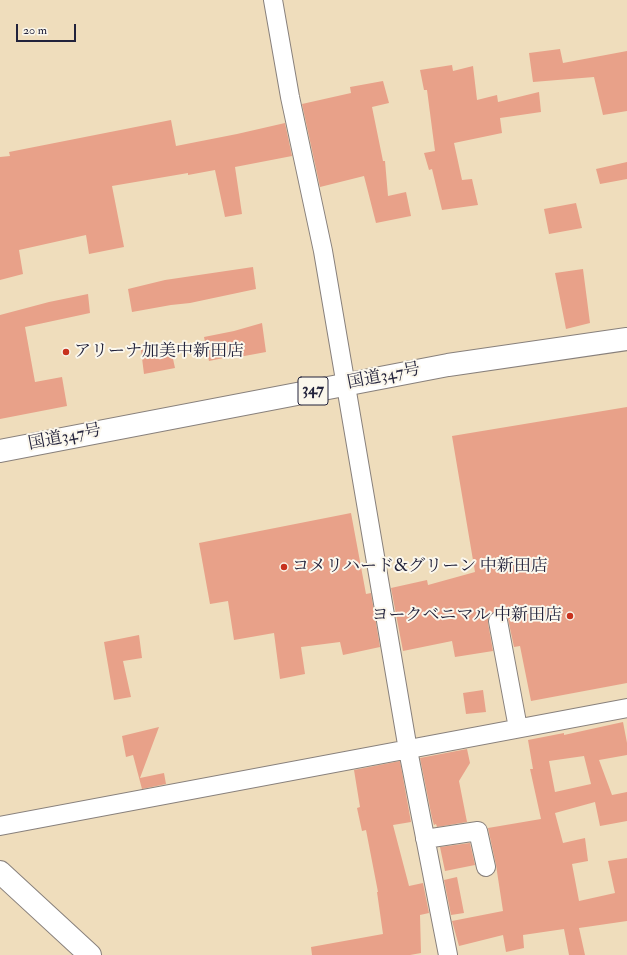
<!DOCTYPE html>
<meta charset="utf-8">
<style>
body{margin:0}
#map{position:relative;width:627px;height:955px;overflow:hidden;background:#efddbc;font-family:"IM FELL Double Pica",serif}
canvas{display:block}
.scale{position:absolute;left:16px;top:24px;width:60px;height:18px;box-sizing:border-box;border:2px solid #22223b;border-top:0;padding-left:5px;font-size:12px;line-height:14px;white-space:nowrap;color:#22223b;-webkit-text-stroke:3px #fbf7ec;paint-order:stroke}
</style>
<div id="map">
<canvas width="627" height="955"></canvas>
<div class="scale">20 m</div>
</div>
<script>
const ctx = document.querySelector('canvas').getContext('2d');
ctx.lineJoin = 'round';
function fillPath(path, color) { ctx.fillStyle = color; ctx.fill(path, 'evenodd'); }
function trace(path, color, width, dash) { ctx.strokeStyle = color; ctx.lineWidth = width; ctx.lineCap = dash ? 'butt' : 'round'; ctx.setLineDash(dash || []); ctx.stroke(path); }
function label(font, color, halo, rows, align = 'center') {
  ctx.font = font + ' "IM FELL Double Pica","Noto Serif JP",serif'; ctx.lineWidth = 4; ctx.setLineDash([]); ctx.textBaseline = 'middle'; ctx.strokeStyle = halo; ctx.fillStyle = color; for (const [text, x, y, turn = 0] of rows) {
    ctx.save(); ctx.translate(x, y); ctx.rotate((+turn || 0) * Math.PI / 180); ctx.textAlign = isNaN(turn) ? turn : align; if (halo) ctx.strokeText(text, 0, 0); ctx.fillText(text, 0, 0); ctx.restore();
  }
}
const building = new Path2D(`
 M 560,49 L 563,63 L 627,51 L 627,111 L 603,115 L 594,77 L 533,82 L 529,53 Z
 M 452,65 L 453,71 L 473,66 L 477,100 L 497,95 L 498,102 L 539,92 L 541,112 L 500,118 L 502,133 L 454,143 L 462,180 L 472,179 L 478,205 L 442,210 L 432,169 L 429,170 L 424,153 L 435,151 L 427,90 L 424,90 L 420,70 Z
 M 383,81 L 389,103 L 372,107 L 383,161 L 385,161 L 388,196 L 406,192 L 411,216 L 376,223 L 364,176 L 320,187 L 302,104 L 351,93 L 350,87 Z
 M 171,120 L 176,146 L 237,134 L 285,123 L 292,156 L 235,167 L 242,214 L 225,217 L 215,170 L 188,175 L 188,173 L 112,186 L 124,247 L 89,254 L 86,235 L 19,250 L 23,274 L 0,280 L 0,157 L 10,156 L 9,152 Z
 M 627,162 L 627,179 L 600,184 L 596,169 Z
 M 576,203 L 582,228 L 549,234 L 544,209 Z
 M 253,267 L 256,289 L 190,303 L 171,305 L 132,312 L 128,289 L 165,280 Z
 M 583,269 L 590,323 L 566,329 L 555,273 Z
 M 88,294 L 90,313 L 25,327 L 35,382 L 62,377 L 67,406 L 0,419 L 0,315 L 49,302 Z
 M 262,323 L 266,352 L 239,357 L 238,355 L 209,361 L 204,337 L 234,331 Z
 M 170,345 L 175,368 L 144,374 L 141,350 Z
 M 627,407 L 627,683 L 531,701 L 520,646 L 514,647 L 508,619 L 506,614 L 501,611 L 496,611 L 492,613 L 488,618 L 488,623 L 493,651 L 455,657 L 452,641 L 403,651 L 391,588 L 427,580 L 428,585 L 475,572 L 452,436 Z
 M 351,513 L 366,594 L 371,593 L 380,647 L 343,655 L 340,642 L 301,647 L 305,674 L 280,679 L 274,633 L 234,640 L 228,601 L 210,604 L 199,543 Z
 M 139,635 L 142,658 L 123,661 L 131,697 L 114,700 L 104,642 Z
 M 483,690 L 486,712 L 466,714 L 463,693 Z
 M 623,722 L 627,743 L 627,755 L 599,760 L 612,795 L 627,792 L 627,821 L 600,826 L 595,802 L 555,813 L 563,843 L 585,838 L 588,861 L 572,864 L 579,901 L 615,893 L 608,861 L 627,858 L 627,921 L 579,928 L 585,955 L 569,955 L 564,929 L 523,935 L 524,948 L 506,952 L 503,935 L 459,946 L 452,921 L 503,911 L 496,865 L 488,828 L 541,819 L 530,769 L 533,769 L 528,740 L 564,733 L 564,735 ZM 584,756 L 591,784 L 555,792 L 549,761 Z
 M 159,727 L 140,778 L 164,773 L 166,784 L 142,789 L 133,755 L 126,757 L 122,736 Z
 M 467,749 L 470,763 L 459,781 L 467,822 L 437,827 L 436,824 L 434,825 L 432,818 L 420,758 Z
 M 400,761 L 411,822 L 393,825 L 409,886 L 423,883 L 429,913 L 420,915 L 421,953 L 410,955 L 312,955 L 311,947 L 383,934 L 377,892 L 378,892 L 366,830 L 362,831 L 357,808 L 360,807 L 354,770 Z
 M 470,843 L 475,865 L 445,871 L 440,847 Z
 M 457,877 L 464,913 L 451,915 L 444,880 Z`);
const street = new Path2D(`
 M 273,0 L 290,97 L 323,251 L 408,750 L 448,955
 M 498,621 L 518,728
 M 0,826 L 627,708
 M 425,839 L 478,831 L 486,867`);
const secondary = new Path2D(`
 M 0,872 L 90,955`);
const highway = new Path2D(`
 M 0,451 L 448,365 L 627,339`);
const markers = [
 [66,352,4,"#c8321e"],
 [284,567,4,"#c8321e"],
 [570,616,4,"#c8321e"]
];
const shields = [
 [313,391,30]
];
const shieldNames = [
 ["347",313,391]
];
const poiNames = [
 ["アリーナ加美中新田店",74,352],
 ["コメリハード&グリーン 中新田店",292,567],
 ["ヨークベニマル 中新田店",562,616,"right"]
];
const streetNames = [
 ["国道347号",384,377,-11],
 ["国道347号",65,438,-11]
];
fillPath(building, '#e8a189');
trace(street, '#88807c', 20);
trace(secondary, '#88807c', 24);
trace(highway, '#88807c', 24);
trace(street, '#fff', 18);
trace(secondary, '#fff', 22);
trace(highway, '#fff', 22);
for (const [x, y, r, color] of markers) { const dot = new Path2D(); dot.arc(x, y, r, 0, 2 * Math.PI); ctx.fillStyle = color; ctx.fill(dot); trace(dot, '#fbf7ec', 1.5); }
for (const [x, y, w] of shields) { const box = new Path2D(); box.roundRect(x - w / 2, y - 14, w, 28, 3); ctx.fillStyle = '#fbf7ec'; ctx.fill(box); trace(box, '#22223b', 1); }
label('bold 16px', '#22223b', null, shieldNames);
label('17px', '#22223b', '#fbf7ec', poiNames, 'left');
label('17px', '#22223b', '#fbf7ec', streetNames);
</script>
